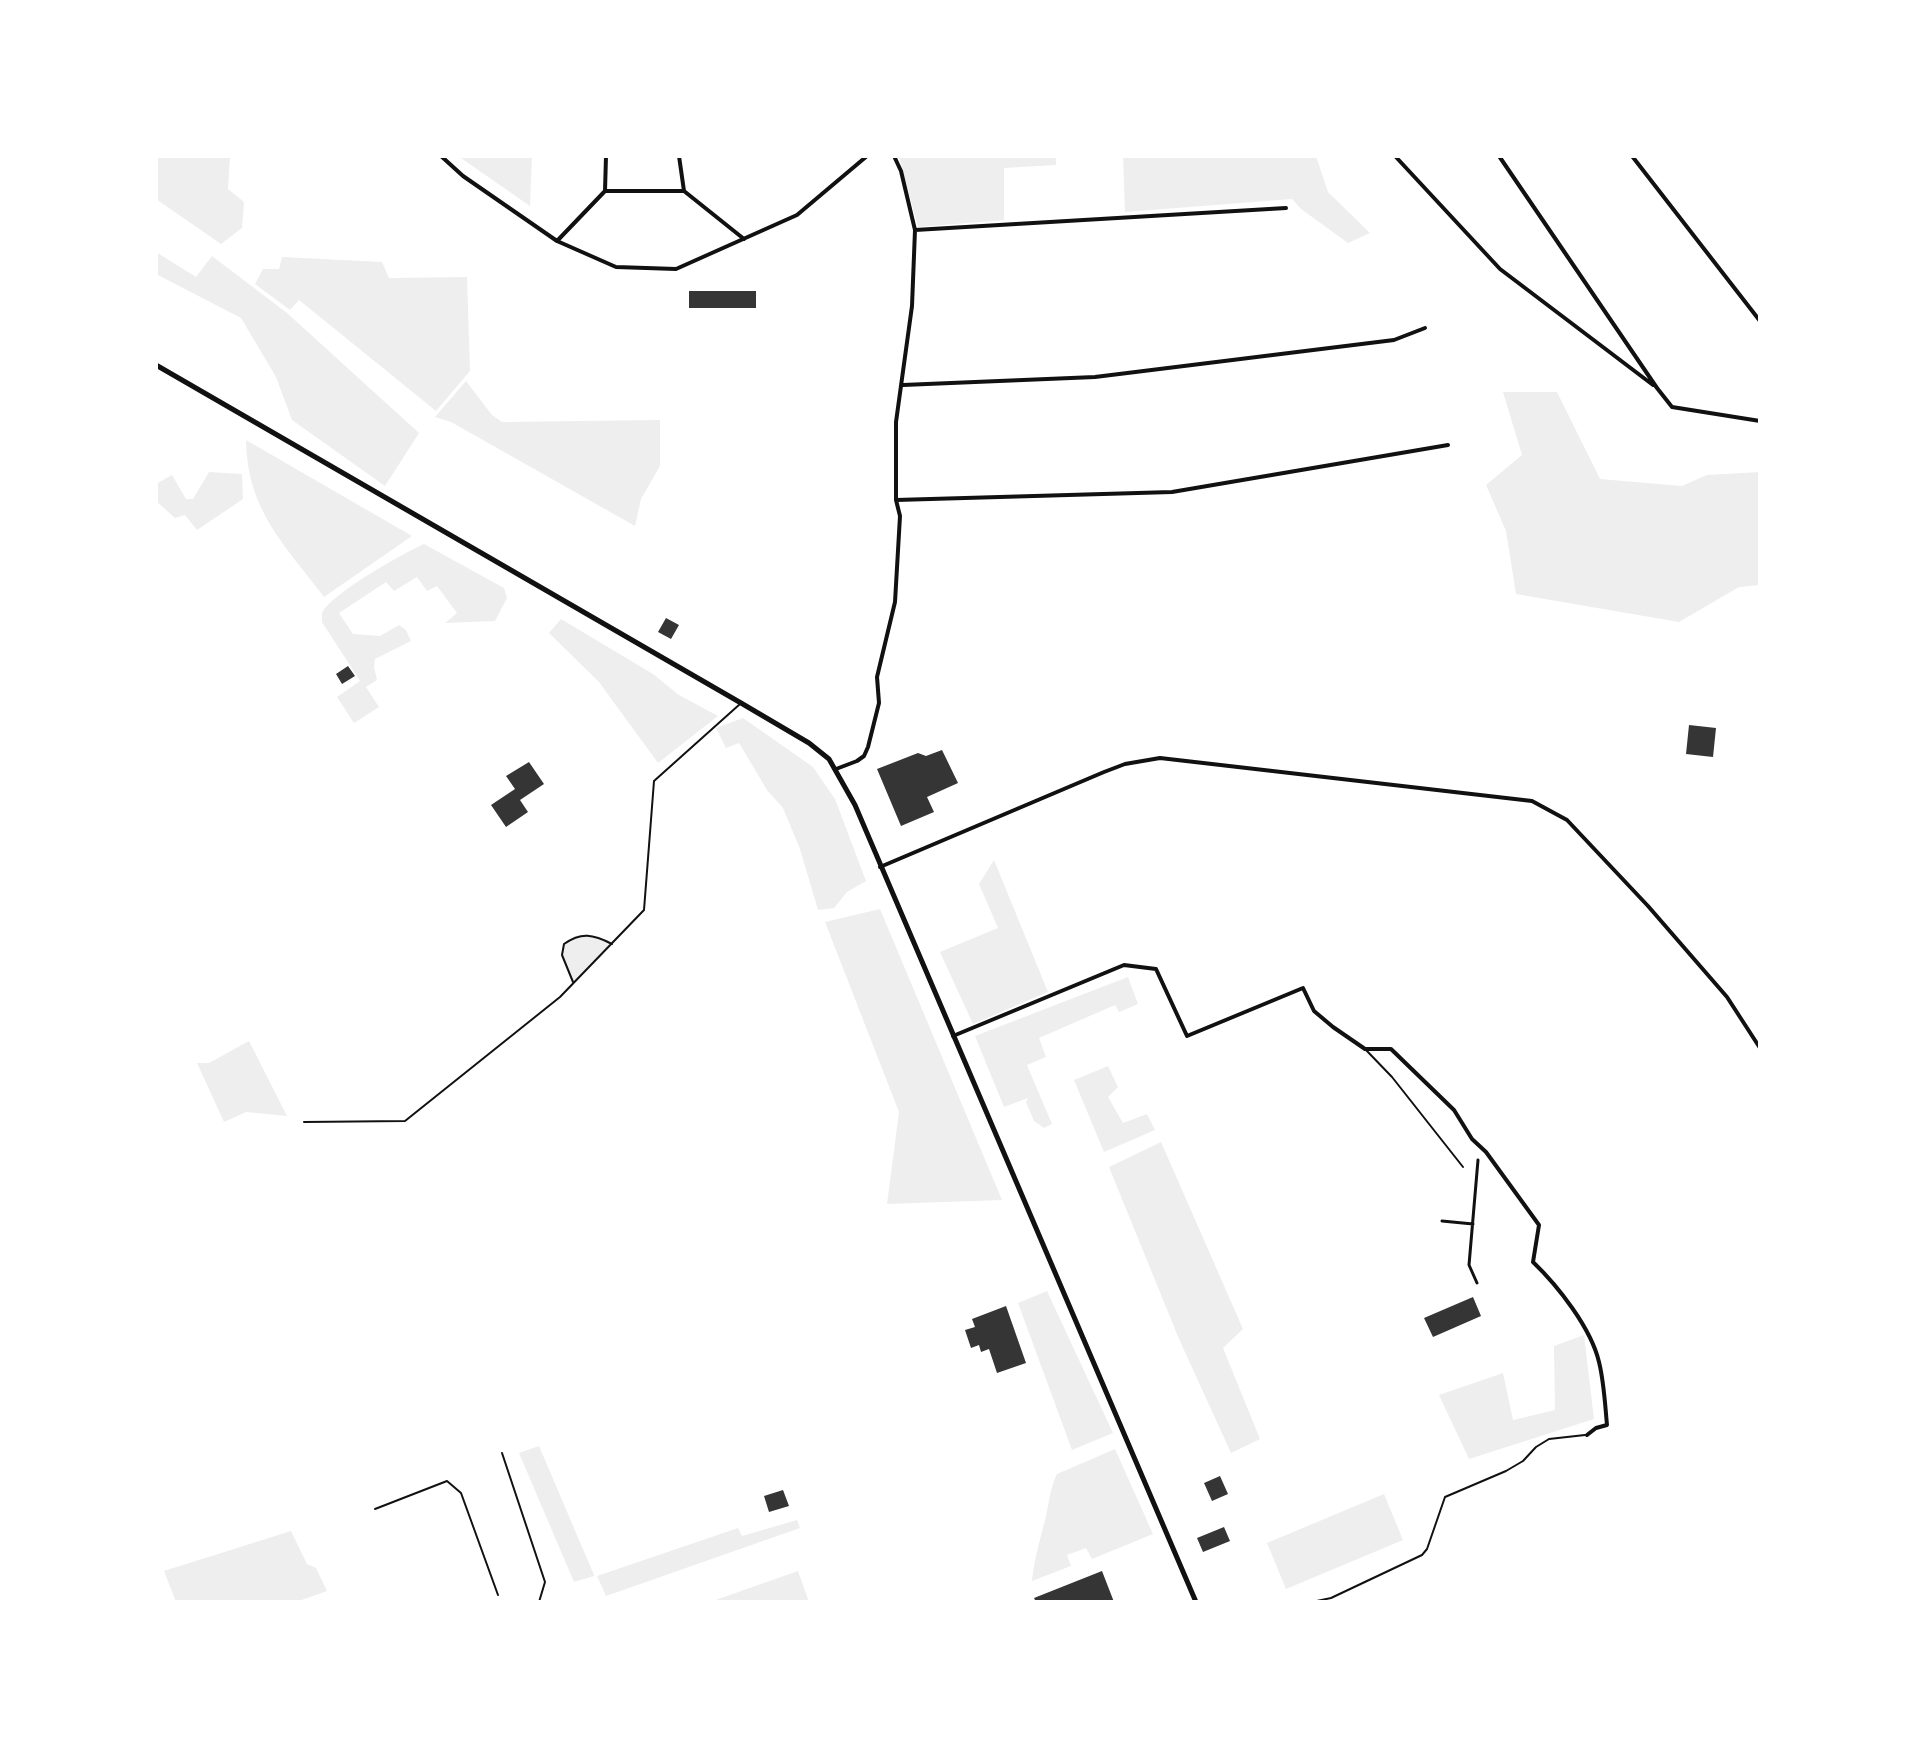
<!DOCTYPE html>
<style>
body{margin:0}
#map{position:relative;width:1916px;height:1758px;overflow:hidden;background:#fff;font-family:Georgia,serif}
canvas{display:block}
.frame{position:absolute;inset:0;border:158px solid #fff;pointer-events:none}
</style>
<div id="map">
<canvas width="1916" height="1758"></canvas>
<div class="frame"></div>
</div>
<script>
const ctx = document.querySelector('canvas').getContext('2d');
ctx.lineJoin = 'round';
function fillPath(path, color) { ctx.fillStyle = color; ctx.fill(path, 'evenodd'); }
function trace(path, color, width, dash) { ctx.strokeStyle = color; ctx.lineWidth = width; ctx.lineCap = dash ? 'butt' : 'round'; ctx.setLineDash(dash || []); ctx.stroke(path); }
const green = new Path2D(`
 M 156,156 L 230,156 L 228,189 L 244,202 L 242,228 L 221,244 L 156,199 Z
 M 458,156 L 532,156 L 530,206 Z
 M 899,156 L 1056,156 L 1056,165 L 1004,168 L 1004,220 L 918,227 Z
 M 1316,156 L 1328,192 L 1370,233 L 1348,243 L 1301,209 L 1292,199 L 1125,212 L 1123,157 Z
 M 156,252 L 196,277 L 212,256 L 287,313 L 419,433 L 385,486 L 292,420 L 276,377 L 241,318 L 156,274 Z
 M 282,257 L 382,262 L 389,278 L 467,277 L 470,371 L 436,411 L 299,300 L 290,310 L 255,284 L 263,269 L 279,269 Z
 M 466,381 L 492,415 L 502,422 L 660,420 L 660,466 L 641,499 L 635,526 L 451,422 L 435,417 Z
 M 1503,392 L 1557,392 L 1600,479 L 1682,486 L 1707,475 L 1760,472 L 1760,585 L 1739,587 L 1679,622 L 1516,594 L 1506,531 L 1486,485 L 1522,455 Z
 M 246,440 L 412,536 L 324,597 C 284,544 247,510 246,440 Z
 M 209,472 L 242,474 L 243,499 L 197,530 L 185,515 L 175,518 L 156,501 L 156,484 L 172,475 L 186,499 L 193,499 Z
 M 424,544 L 504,588 L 507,598 L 495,621 L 445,623 L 457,613 L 437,586 L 427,591 L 417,577 L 394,591 L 386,582 L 339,613 L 353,634 L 380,636 L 399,625 L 406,630 L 411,641 L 375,659 L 374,667 L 377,680 L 366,687 L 379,707 L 354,723 L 337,697 L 360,681 L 322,622 L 322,613 C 332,593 402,554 424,544 Z
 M 561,619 L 653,674 L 679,695 L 718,716 L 658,763 L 599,682 L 549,633 Z
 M 743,718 L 813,767 L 835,799 L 866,881 L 847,892 L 834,908 L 818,910 L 800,849 L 783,808 L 767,790 L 739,743 L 726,748 L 716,728 Z
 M 994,860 L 1048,992 L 973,1024 L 940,952 L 998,928 L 979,884 Z
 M 880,909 L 1002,1200 L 887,1204 L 899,1112 L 825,922 Z
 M 587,934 L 612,944 L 574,983 L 562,955 L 564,944 L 575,936 Z
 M 1128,977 L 1138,1004 L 1119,1012 L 1115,1005 L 1039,1038 L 1046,1057 L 1027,1065 L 1052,1124 L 1044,1128 L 1034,1121 L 1026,1102 L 1028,1098 L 1004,1107 L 975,1036 Z
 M 249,1041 L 287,1116 L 246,1112 L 224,1122 L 197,1063 L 209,1063 Z
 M 1108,1066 L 1118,1087 L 1108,1097 L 1123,1123 L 1147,1114 L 1155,1130 L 1104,1152 L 1074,1080 Z
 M 1161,1142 L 1243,1329 L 1223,1348 L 1260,1439 L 1231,1453 L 1179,1339 L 1109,1167 Z
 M 1047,1291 L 1113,1433 L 1072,1450 L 1018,1303 Z
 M 1584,1335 L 1594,1419 L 1469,1459 L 1439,1395 L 1503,1373 L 1513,1420 L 1555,1410 L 1554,1346 Z
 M 539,1446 L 594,1575 L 594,1576 L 574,1582 L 519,1453 Z
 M 1115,1449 L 1153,1534 L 1092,1559 L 1086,1548 L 1067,1555 L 1071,1566 L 1032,1581 C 1034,1561 1039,1544 1044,1524 C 1049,1507 1049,1490 1057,1474 Z
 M 1384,1494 L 1403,1540 L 1286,1589 L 1267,1543 Z
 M 797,1520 L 800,1528 L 606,1596 L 597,1576 L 738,1528 L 742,1536 Z
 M 291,1531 L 307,1564 L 316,1568 L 327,1591 L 296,1602 L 176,1602 L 164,1571 Z
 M 798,1571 L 809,1602 L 710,1602 Z`);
const building = new Path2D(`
 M 689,291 L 756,291 L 756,308 L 689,308 Z
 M 666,618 L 679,625 L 671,639 L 658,632 Z
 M 348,666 L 355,676 L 342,684 L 336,674 Z
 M 1689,725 L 1716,728 L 1713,757 L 1686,754 Z
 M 942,750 L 958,783 L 927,797 L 934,812 L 901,826 L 877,769 L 918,753 L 926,756 Z
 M 529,762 L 544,784 L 520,800 L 528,812 L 506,827 L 491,805 L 515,789 L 506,776 Z
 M 1473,1297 L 1481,1316 L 1433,1337 L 1424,1318 Z
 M 1006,1306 L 1026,1363 L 997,1373 L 989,1349 L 981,1352 L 979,1345 L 971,1348 L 965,1330 L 975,1327 L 972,1319 Z
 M 1220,1476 L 1228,1494 L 1212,1501 L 1204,1483 Z
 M 783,1490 L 789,1506 L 769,1512 L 764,1496 Z
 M 1224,1527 L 1230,1541 L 1203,1552 L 1197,1538 Z
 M 1102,1571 L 1114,1602 L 1036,1602 L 1034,1598 Z`);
const service = new Path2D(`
 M 573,982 L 562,955 L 564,944 C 581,932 593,934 612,944
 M 1366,1050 L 1392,1077 L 1463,1167
 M 304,1122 L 405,1121 L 560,997 L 644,910 L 654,781 L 740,704
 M 502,1453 L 545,1582 L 539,1602
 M 375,1509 L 447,1481 L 461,1493 L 498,1595
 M 1312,1602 L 1331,1598 L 1422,1555 L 1427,1549 L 1445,1497 L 1506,1471 L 1523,1461 L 1536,1447 L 1549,1439 L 1585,1435`);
const pedestrian = new Path2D(`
 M 1442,1221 L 1473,1224
 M 1477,1283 L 1469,1265 L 1478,1160`);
const minor = new Path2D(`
 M 441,156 L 463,176 L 557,241 L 616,267 L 676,269 L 797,215 L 867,156
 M 679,156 L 684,191 L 744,239
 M 1395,156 L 1500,269 L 1653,385
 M 1499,156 L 1657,388 L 1672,407 L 1760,421
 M 1632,156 L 1760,321
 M 605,191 L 606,156
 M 915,230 L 1286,208
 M 557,241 L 605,191 L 684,191
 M 903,385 L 1095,377 L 1394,340 L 1425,328
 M 896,500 L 1172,492 L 1448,445
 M 836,769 L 857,761 L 864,756 L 868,747 L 879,703 L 877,677 L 895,602 L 900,516 L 896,500 L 896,422 L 912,306 L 915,230 L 901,171 L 894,156
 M 880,867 L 1104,772 L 1125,764 L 1160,758 L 1532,801 L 1567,820 L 1648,906 L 1727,997 L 1760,1048
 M 953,1036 L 1124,965 L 1156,969 L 1187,1036 L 1303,988 L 1314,1011 L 1333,1027 L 1365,1049 L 1391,1049 L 1454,1110 L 1472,1139 L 1486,1152 L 1539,1225 L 1533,1262 C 1558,1286 1591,1328 1599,1362 C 1604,1382 1605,1404 1607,1425 L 1596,1428 L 1587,1435`);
const tertiary = new Path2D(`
 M 156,365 L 741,703 L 809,743 L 829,759 L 855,805 L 1196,1602`);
fillPath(green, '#eee');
fillPath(building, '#353535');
trace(service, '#111', 2);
trace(pedestrian, '#111', 3);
trace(minor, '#111', 4);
trace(tertiary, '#111', 5);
</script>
